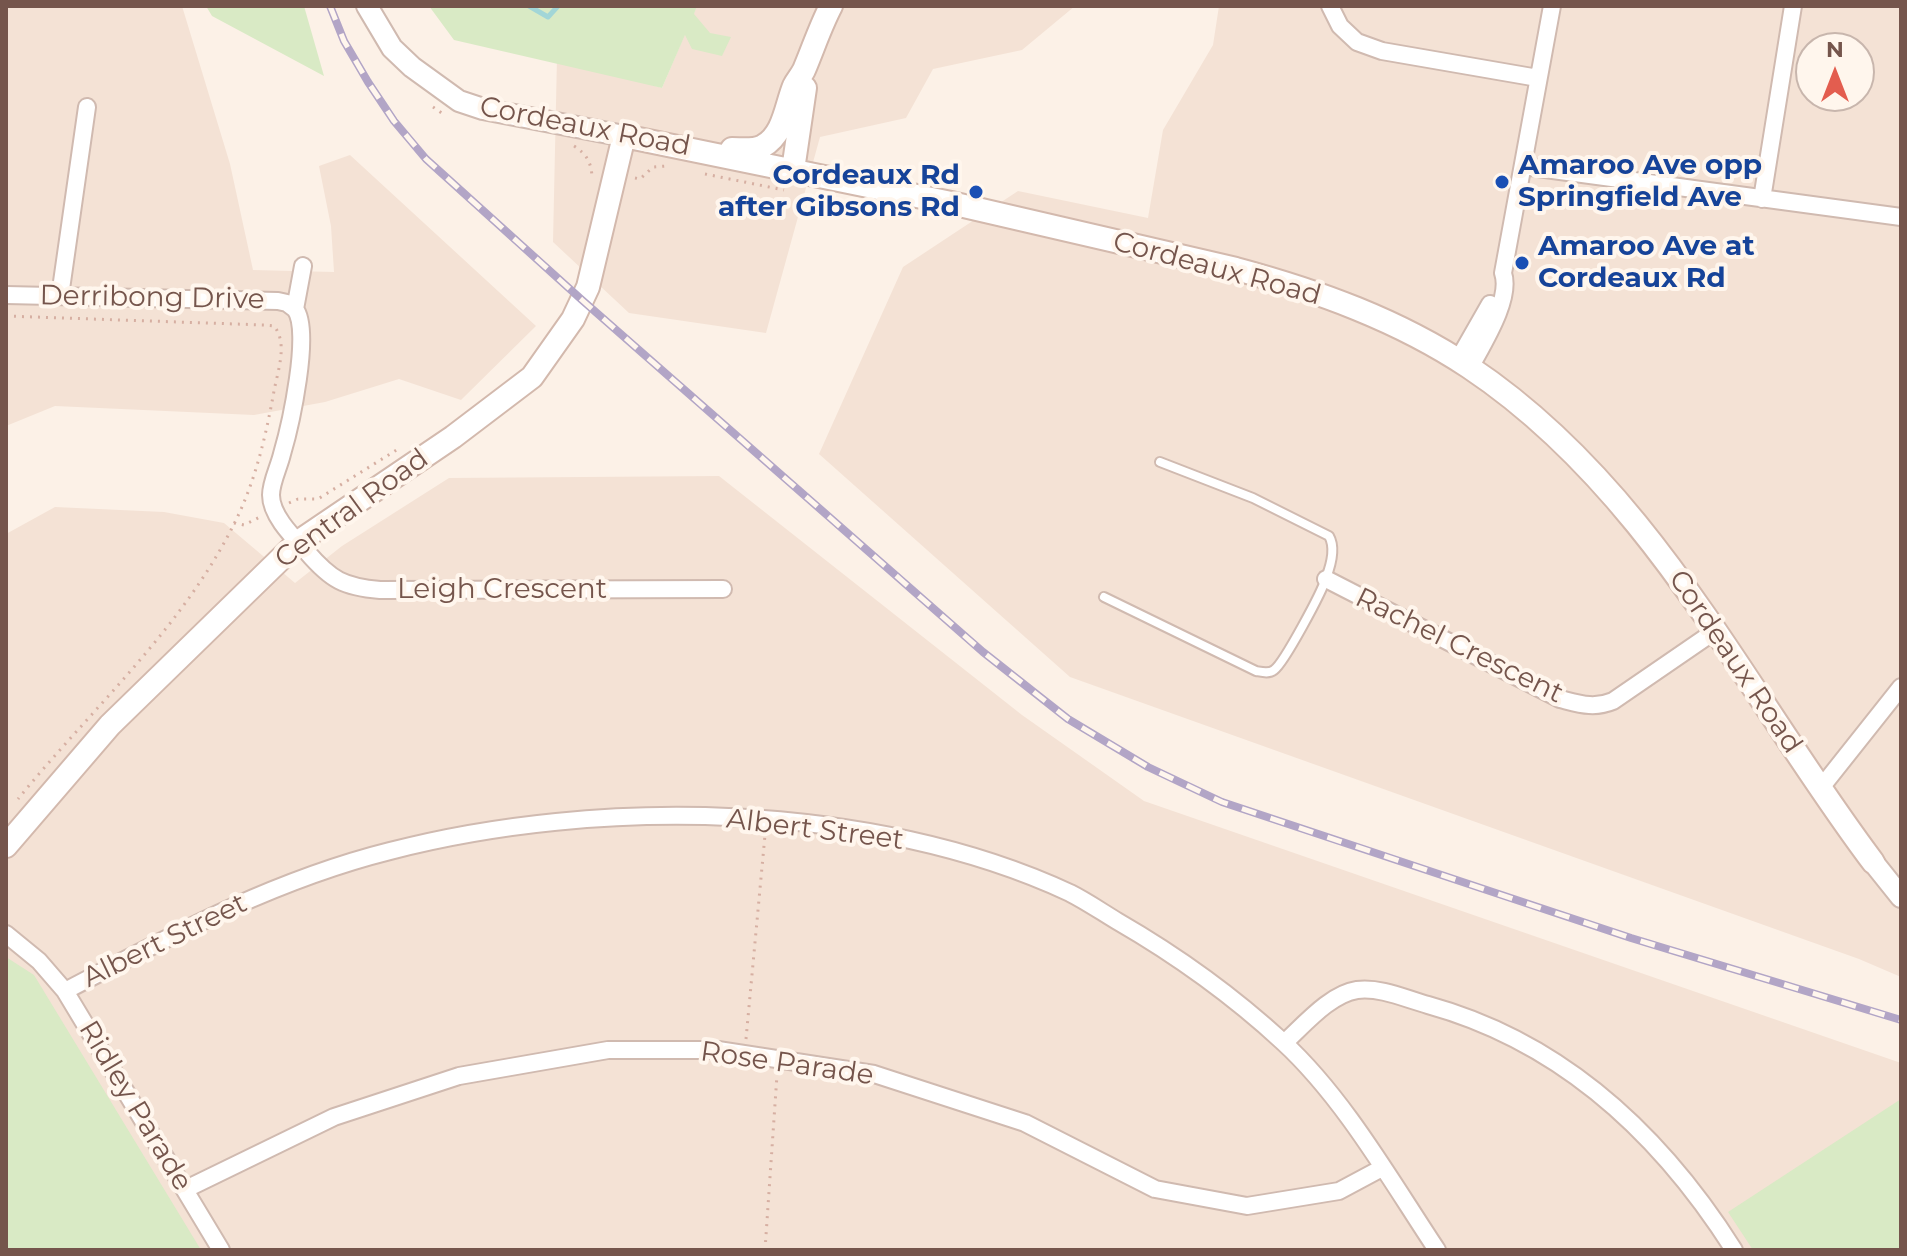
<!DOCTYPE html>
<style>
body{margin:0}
#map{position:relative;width:1907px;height:1256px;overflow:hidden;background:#fcf1e7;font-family:Montserrat,sans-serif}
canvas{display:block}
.frame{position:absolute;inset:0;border:8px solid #75554c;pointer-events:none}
.north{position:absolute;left:1795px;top:32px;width:80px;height:80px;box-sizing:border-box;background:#fff6ed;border:2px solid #c8b6ad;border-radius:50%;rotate:0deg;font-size:22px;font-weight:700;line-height:32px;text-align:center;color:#75554c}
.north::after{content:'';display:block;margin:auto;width:28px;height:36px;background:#e35d4f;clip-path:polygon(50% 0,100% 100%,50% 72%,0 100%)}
</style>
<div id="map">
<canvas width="1907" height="1256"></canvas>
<div class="frame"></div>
<div class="north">N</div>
</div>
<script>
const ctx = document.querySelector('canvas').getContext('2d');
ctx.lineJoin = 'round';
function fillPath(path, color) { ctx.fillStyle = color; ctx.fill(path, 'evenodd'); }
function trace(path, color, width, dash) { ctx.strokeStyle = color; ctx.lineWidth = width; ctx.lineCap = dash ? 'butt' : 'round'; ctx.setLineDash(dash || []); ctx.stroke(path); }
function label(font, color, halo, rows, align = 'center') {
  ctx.font = font + ' Montserrat,sans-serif'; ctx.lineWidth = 8; ctx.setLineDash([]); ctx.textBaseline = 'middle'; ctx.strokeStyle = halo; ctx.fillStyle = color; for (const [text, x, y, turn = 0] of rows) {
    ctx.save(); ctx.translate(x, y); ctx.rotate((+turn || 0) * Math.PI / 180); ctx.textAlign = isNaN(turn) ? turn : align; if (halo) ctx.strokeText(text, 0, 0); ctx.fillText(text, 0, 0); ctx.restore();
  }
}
const residential = new Path2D(`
 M 6,6 L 182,6 L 230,164 L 253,270 L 334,272 L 331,226 L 319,166 L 350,155 L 536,326 L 461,400 L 399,379 L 325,402 L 254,415 L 55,406 L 6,426 Z
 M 697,6 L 1075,6 L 1022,50 L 933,69 L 906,118 L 820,137 L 766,333 L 629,313 L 553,242 L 557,57 L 662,88 Z
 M 1219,6 L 1901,6 L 1901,977 L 1859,959 L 1070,677 L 819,454 L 903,267 L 1018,191 L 1148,218 L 1163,130 L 1213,45 ZM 1811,48 L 1859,48 L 1859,96 L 1811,96 Z
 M 719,476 L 1022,715 L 1144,801 L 1901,1063 L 1901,1250 L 6,1250 L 6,534 L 55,507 L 164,512 L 224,523 L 295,583 L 342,546 L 449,478 Z`);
const green = new Path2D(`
 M 206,6 L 304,6 L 324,76 L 212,16 Z
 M 429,6 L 697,6 L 694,14 L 710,33 L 731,37 L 722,56 L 692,49 L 685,35 L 662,88 L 454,40 Z
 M 6,957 L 34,975 L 201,1250 L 6,1250 Z
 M 1901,1099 L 1901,1250 L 1753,1250 L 1728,1212 Z`);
const stream = new Path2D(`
 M 529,6 L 548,17 L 558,6`);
const path = new Path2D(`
 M 433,107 L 446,116
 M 574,146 C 587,154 592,164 592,179
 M 705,174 L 784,190
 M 635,178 L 640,179 L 653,167 L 666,166
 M 6,316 L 264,325 L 274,326 C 288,343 278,370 274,391 C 266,435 256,479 236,520 C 184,627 92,708 18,799
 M 289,503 L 298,499 L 318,499 L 398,449
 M 234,523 L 244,525 L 260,517
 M 746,1039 L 765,835
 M 765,1250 L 777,1075`);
const service = new Path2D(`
 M 1104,597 L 1256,671 C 1262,672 1269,674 1274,670 C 1284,663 1322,592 1326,578 C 1331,565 1336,548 1329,536 L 1253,498 L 1160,462`);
const minor = new Path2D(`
 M 1330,6 L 1340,26 L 1357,42 L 1382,51 L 1538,78
 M 1523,166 L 1901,217
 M 1762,199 L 1793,6
 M 303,266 L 295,309 C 312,330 290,427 282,454 C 279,467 271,482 271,495 C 271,516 294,538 307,552 C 331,580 344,587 380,590 L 723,589
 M 6,295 L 278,301 L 287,303 L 295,309
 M 60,296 L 87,107
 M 1458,360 L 1490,304
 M 1470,368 C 1482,345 1512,299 1503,273 L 1552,6
 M 1326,579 L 1560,699 C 1580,704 1594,709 1613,701 L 1715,631
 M 1820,789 L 1901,687
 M 6,934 L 39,961 L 65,991 L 221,1250
 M 65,991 C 170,936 274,880 390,851 C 598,797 873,801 1070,893 C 1086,901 1102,912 1117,921 C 1176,955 1233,996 1283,1042 C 1344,1098 1391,1181 1437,1250
 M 1284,1043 C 1304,1025 1330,994 1357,990 C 1381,987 1406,999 1428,1005 C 1562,1042 1661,1135 1734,1250
 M 186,1189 L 334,1117 L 459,1076 L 608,1050 L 718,1050 L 874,1074 L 1025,1123 L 1155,1189 L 1247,1206 L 1339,1191 L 1382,1168`);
const tertiary = new Path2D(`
 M 367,6 L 392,48 L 412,67 L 459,101 L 483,109 L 624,136
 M 1873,862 L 1901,897`);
const secondary = new Path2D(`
 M 732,149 C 742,149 754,151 763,146 C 784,135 786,105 794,86 C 797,80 801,76 804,70 C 813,49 820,27 831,6
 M 793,170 L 805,88
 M 6,846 L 110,725 L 298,542 L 453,437 L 532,377 L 573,319 L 588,287 L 624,136 L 951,203 L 1236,269 C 1318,291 1398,320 1469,367 C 1651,488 1745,692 1873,862`);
const rail = new Path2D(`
 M 330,6 L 344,41 L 368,82 L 394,121 L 426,159 L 582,300 L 983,652 L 1068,719 L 1148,767 L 1222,802 L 1631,938 L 1901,1020`);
const markers = [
 [1502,182,8,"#1a4fb4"],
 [976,192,8,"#1a4fb4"],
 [1522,263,8,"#1a4fb4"]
];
const streetNames = [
 ["Cordeaux Road",585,127,11],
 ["Cordeaux Road",1217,269,15],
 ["Derribong Drive",152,298,1],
 ["Central Road",352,509,-36],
 ["Leigh Crescent",502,590],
 ["Rachel Crescent",1459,646,26],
 ["Cordeaux Road",1735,662,56],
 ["Albert Street",815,830,7],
 ["Albert Street",165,941,-26],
 ["Rose Parade",787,1064,8],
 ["Ridley Parade",135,1106,59]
];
const transitNames = [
 ["Amaroo Ave opp",1518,166],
 ["Springfield Ave",1518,198],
 ["Cordeaux Rd",960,176,"right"],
 ["after Gibsons Rd",960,208,"right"],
 ["Amaroo Ave at",1538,247],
 ["Cordeaux Rd",1538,279]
];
fillPath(residential, '#f4e2d5');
fillPath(green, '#d9eac5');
trace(stream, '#a2d6d7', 5);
trace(service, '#d0bab0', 12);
trace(minor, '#d0bab0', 20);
trace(tertiary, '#d0bab0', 24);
trace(secondary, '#d3b9ad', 26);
trace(path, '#d6afa2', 3, [2, 6]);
trace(service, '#fff', 8);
trace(minor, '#fff', 16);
trace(tertiary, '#fff', 20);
trace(secondary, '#fff', 22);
trace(rail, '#b2a5c6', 8);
trace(rail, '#fff6ed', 5, [15]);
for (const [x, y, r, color] of markers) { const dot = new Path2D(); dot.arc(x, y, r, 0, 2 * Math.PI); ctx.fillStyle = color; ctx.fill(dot); trace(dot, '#fff6ed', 3); }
label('28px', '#75554c', '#fff6ed', streetNames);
label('bold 28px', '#164399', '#fff6ed', transitNames, 'left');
</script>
